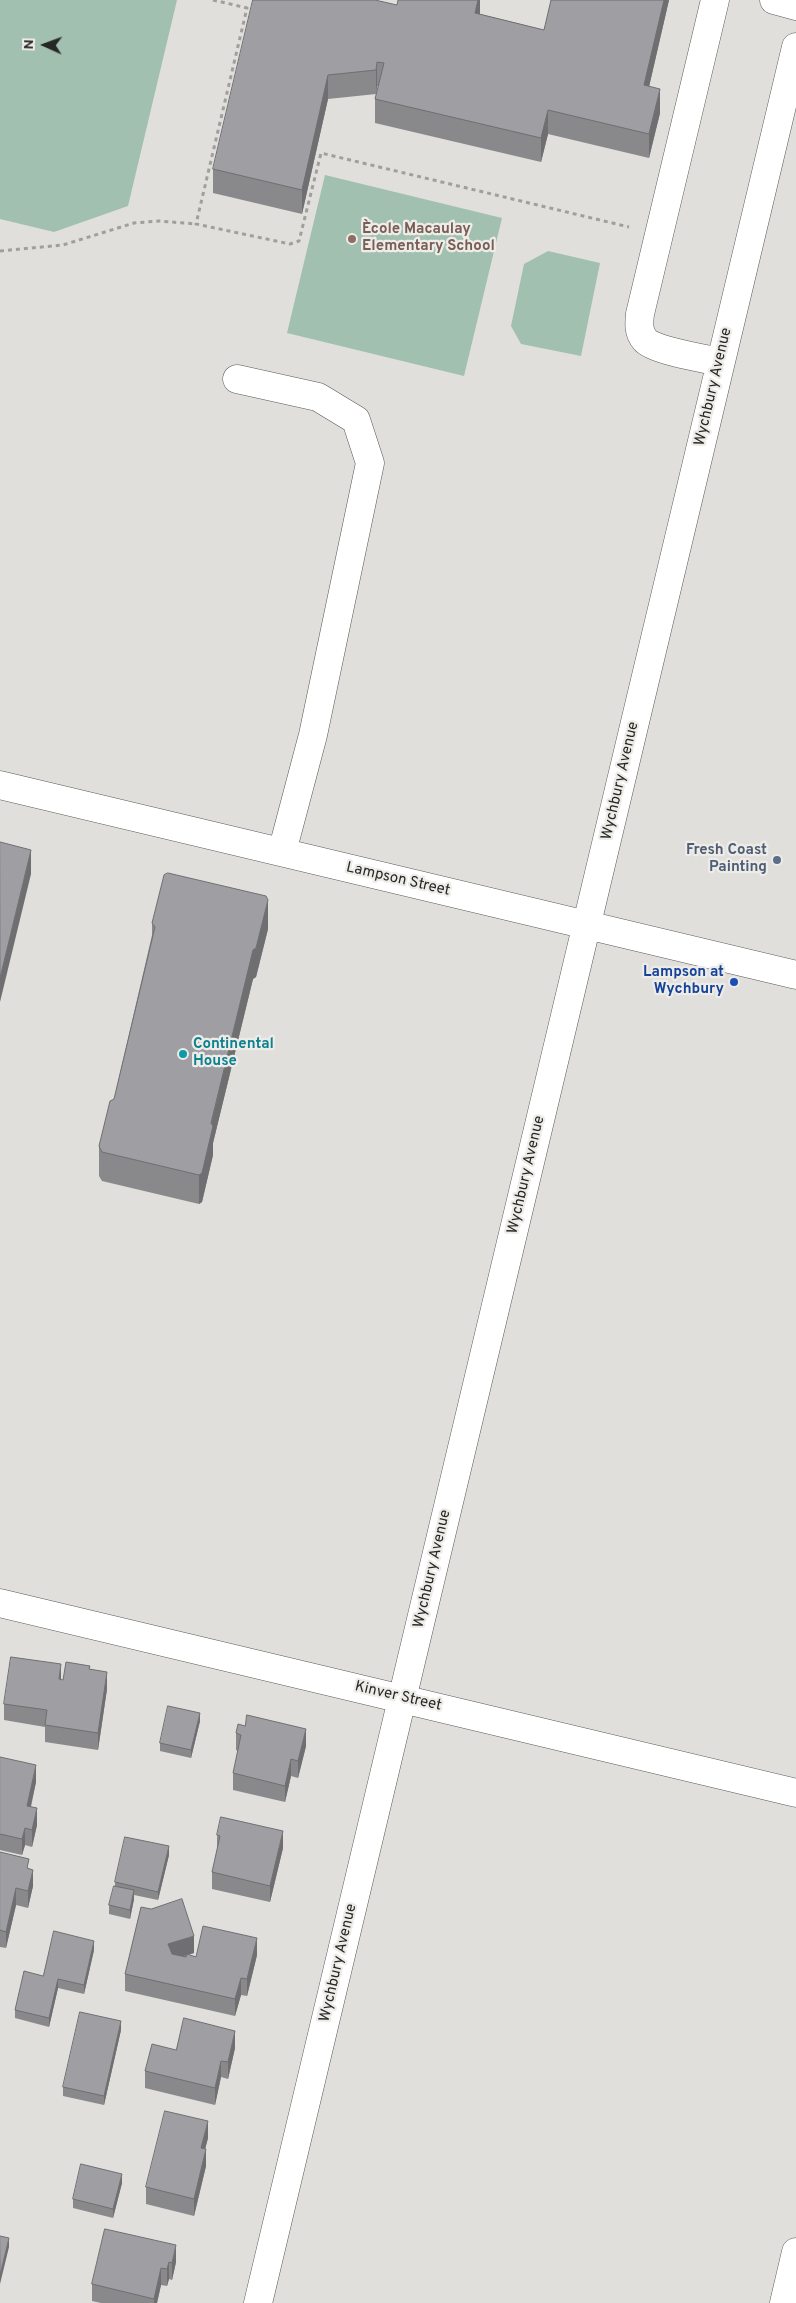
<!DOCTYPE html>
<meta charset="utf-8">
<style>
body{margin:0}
#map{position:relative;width:796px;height:2303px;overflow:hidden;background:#e1dfdb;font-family:Overpass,sans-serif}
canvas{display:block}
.north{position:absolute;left:20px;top:20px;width:50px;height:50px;-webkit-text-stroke:4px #eeece8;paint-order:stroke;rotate:272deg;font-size:14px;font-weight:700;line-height:20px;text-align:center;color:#272725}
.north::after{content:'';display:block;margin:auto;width:18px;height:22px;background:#272725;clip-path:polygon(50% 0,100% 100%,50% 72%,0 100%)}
</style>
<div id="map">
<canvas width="796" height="2303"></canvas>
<div class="north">N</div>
</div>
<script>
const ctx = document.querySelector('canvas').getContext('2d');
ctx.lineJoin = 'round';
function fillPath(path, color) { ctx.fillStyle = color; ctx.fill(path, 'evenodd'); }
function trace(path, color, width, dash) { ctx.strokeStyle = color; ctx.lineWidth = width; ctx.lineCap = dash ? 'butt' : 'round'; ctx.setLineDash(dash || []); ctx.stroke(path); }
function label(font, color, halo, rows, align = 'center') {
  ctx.font = font + ' Overpass,sans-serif'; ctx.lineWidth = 4.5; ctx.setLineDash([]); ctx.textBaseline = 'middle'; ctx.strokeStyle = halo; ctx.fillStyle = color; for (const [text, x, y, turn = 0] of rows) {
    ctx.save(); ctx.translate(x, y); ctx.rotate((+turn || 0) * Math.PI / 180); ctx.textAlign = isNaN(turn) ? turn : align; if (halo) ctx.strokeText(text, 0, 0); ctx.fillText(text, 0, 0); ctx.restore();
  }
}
const green = new Path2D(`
 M 0,0 L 177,0 L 128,206 L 54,232 L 0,219 Z
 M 325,175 L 502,218 L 464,376 L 287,333 Z
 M 548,251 L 600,263 L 581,356 L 521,344 L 511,326 L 524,264 Z`);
const path = new Path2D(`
 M 213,0 L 247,8 L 196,224 L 290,244 L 299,241 L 321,153 L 629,227
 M 0,251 L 63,245 L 134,223 L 159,221 L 196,224`);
const minor = new Path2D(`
 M 715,0 L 640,314 C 639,323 638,332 645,340 C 652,350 706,359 720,362
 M 774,0 L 796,6
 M 237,379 L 318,397 L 356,420 L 370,463 L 313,735 L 282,852
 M 0,785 L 796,975
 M 0,1603 L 796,1793
 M 258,2303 L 796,47
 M 784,2303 L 796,2252`);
const wall = new Path2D(`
 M 480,0 L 480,14 L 544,30 L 669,0 L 649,86 L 660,113 L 649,158 L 548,134 L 541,162 L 375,123 L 375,99 L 378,86 L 377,86 L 376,94 L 328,99 L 302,214 L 213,193 L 213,169 L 397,5 Z
 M 152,923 L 268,929 L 256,977 L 253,979 L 213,1143 L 213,1155 L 202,1202 L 199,1204 L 102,1181 L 99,1176 L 99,1146 L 114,1099 L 152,935 Z
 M 90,1669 L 107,1689 L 98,1750 L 45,1742 L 45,1727 L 4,1720 L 4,1704 L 61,1680 L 63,1680 Z
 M 200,1721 L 191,1758 L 160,1751 L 160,1743 Z
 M 236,1733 L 306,1746 L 298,1778 L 291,1776 L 285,1802 L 233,1790 L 233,1773 L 238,1751 L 236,1750 Z
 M 0,1757 L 36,1782 L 31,1807 L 37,1825 L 32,1847 L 25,1845 L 22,1855 L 0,1850 Z
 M 217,1835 L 283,1848 L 270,1902 L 212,1889 L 212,1872 L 217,1850 Z
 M 0,1852 L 29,1869 L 33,1886 L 28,1908 L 16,1905 L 6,1948 L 0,1947 Z
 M 169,1855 L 158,1900 L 134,1895 L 134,1899 L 130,1919 L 109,1914 L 109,1905 L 115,1886 L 115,1882 Z
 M 141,1907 L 194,1953 L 188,1955 L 196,1957 L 257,1955 L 247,1996 L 241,1995 L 235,2016 L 125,1991 L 125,1974 Z
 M 94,1950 L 84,1994 L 58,1988 L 49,2027 L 15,2018 L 15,2010 L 43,1976 Z
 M 121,2030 L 104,2105 L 63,2096 L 63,2087 Z
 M 235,2048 L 228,2079 L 221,2077 L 215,2105 L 145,2088 L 145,2071 L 176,2050 Z
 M 208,2138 L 205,2149 L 206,2166 L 194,2216 L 146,2204 L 146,2187 Z
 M 122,2183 L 113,2218 L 73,2208 L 73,2199 Z
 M 105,2229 L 176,2262 L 172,2280 L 169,2279 L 167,2286 L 161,2285 L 157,2303 L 101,2303 L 92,2301 L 92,2284 Z`);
const shadedWall = new Path2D(`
 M 478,0 L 480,0 L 480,17 L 475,13 Z
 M 664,0 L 669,0 L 644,109 L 644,85 Z
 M 377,62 L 377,86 L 376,94 L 376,70 Z
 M 328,75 L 328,99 L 302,214 L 302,190 Z
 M 660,89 L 660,113 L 649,158 L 649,134 Z
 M 548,110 L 548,134 L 541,162 L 541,138 Z
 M 31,850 L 31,874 L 0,1002 L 0,978 Z
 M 268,900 L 268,929 L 256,977 L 253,979 L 213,1143 L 213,1155 L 202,1202 L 199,1204 L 199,1175 L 253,950 Z
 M 61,1664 L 61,1681 L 59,1679 Z
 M 107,1672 L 107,1689 L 98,1750 L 98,1733 Z
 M 200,1713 L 200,1721 L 191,1758 L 191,1750 Z
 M 306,1729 L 306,1746 L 298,1778 L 298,1761 Z
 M 291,1759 L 291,1776 L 285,1802 L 285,1786 Z
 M 36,1765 L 36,1782 L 27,1822 L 27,1806 Z
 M 37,1808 L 37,1825 L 32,1847 L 32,1830 Z
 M 25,1828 L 25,1845 L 22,1855 L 22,1839 Z
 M 283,1831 L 283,1848 L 270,1902 L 270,1886 Z
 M 169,1846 L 169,1855 L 158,1900 L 158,1892 Z
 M 33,1870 L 33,1886 L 28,1908 L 28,1891 Z
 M 16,1888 L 16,1905 L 6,1948 L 6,1932 Z
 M 134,1890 L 134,1899 L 130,1919 L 130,1910 Z
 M 194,1936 L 194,1953 L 168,1960 L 168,1944 Z
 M 257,1938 L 257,1955 L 247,1996 L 247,1979 Z
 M 94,1941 L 94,1950 L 84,1994 L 84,1985 Z
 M 241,1978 L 241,1995 L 235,2016 L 235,1999 Z
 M 58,1979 L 58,1988 L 49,2027 L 49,2018 Z
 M 121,2021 L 121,2030 L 104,2105 L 104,2096 Z
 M 235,2031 L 235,2048 L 228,2079 L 228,2062 Z
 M 221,2061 L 221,2077 L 215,2105 L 215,2088 Z
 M 208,2121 L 208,2138 L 201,2165 L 201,2148 Z
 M 206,2149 L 206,2166 L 194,2216 L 194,2199 Z
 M 122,2174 L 122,2183 L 113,2218 L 113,2209 Z
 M 9,2238 L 9,2247 L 0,2284 L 0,2275 Z
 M 176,2245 L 176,2262 L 172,2280 L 172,2263 Z
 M 169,2262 L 169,2279 L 167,2286 L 167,2269 Z
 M 161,2268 L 161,2285 L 157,2303 L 154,2303 L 154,2299 Z`);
const building = new Path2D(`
 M 253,0 L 375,0 L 397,5 L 398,0 L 478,0 L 475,13 L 544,30 L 551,0 L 664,0 L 644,85 L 660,89 L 649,134 L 548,110 L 541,138 L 375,99 L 384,63 L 377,62 L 376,70 L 328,75 L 302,190 L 213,169 Z
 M 0,842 L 31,850 L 0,978 Z
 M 168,873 L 266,896 L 268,900 L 256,948 L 253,950 L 211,1123 L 213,1126 L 202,1173 L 199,1175 L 102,1152 L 99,1146 L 110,1101 L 114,1099 L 155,927 L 152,923 L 164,875 Z
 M 11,1657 L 61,1664 L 59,1679 L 63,1680 L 66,1662 L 90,1666 L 89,1669 L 107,1672 L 98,1733 L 45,1725 L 47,1710 L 4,1704 Z
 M 168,1706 L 200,1713 L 191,1750 L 160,1743 Z
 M 247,1715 L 306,1729 L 298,1761 L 291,1759 L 285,1786 L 233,1773 L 241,1735 L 236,1733 L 238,1724 L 245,1726 Z
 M 0,1757 L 36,1765 L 27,1806 L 37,1808 L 32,1830 L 25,1828 L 22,1839 L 0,1834 Z
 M 221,1817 L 283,1831 L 270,1886 L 212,1872 L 220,1836 L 217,1835 Z
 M 125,1837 L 169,1846 L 158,1892 L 115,1882 Z
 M 0,1852 L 29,1859 L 27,1868 L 33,1870 L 28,1891 L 16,1888 L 6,1932 L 0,1930 Z
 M 114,1886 L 134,1890 L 130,1910 L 109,1905 Z
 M 182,1899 L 194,1936 L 168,1944 L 172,1954 L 186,1957 L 187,1954 L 196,1957 L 203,1926 L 257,1938 L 247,1979 L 241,1978 L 235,1999 L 125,1974 L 141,1907 L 151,1909 Z
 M 54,1931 L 94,1941 L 84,1985 L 58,1979 L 49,2018 L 15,2010 L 24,1971 L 43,1976 Z
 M 80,2012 L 121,2021 L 104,2096 L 63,2087 Z
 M 184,2018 L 235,2031 L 228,2062 L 221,2061 L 215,2088 L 145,2071 L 152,2044 L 176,2050 Z
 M 165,2111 L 208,2121 L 201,2148 L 206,2149 L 194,2199 L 146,2187 Z
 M 81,2164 L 122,2174 L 113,2209 L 73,2199 Z
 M 105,2229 L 176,2245 L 172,2263 L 169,2262 L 167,2269 L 161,2268 L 154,2299 L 92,2284 Z
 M 0,2236 L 9,2238 L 0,2275 Z`);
const markers = [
 [352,239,5,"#8d6e63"],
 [777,860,5,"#5c6f8a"],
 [734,982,5,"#1a4fb4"],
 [183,1054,5,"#0f9aa8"]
];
const educationNames = [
 ["Ècole Macaulay",362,230],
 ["Elementary School",362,247]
];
const streetNames = [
 ["Wychbury Avenue",714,387,-77],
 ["Wychbury Avenue",621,781,-77],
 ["Lampson Street",398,880,13],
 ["Wychbury Avenue",527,1175,-77],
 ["Wychbury Avenue",433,1569,-77],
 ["Kinver Street",398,1697,13],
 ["Wychbury Avenue",339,1963,-77]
];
const serviceNames = [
 ["Fresh Coast",767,851],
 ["Painting",767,868]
];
const transitNames = [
 ["Lampson at",724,973],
 ["Wychbury",724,990]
];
const cultureNames = [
 ["Continental",193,1045],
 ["House",193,1062]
];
fillPath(green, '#a1c0b0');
trace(minor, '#5b5956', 29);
trace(path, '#a09f9c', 3, [4, 4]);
trace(minor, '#fff', 28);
fillPath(wall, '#89898c');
fillPath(shadedWall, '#6f6f72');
fillPath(building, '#9f9fa3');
trace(building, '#6f6f72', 1);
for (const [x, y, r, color] of markers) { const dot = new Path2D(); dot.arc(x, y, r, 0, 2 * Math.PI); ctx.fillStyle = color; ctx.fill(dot); trace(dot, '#eeece8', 2); }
label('bold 15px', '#785e54', '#eeece8', educationNames, 'left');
label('15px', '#272725', '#eeece8', streetNames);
label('bold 15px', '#4e5e75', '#eeece8', serviceNames, 'right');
label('bold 15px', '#164399', '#eeece8', transitNames, 'right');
label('bold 15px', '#0d838f', '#eeece8', cultureNames, 'left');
</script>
